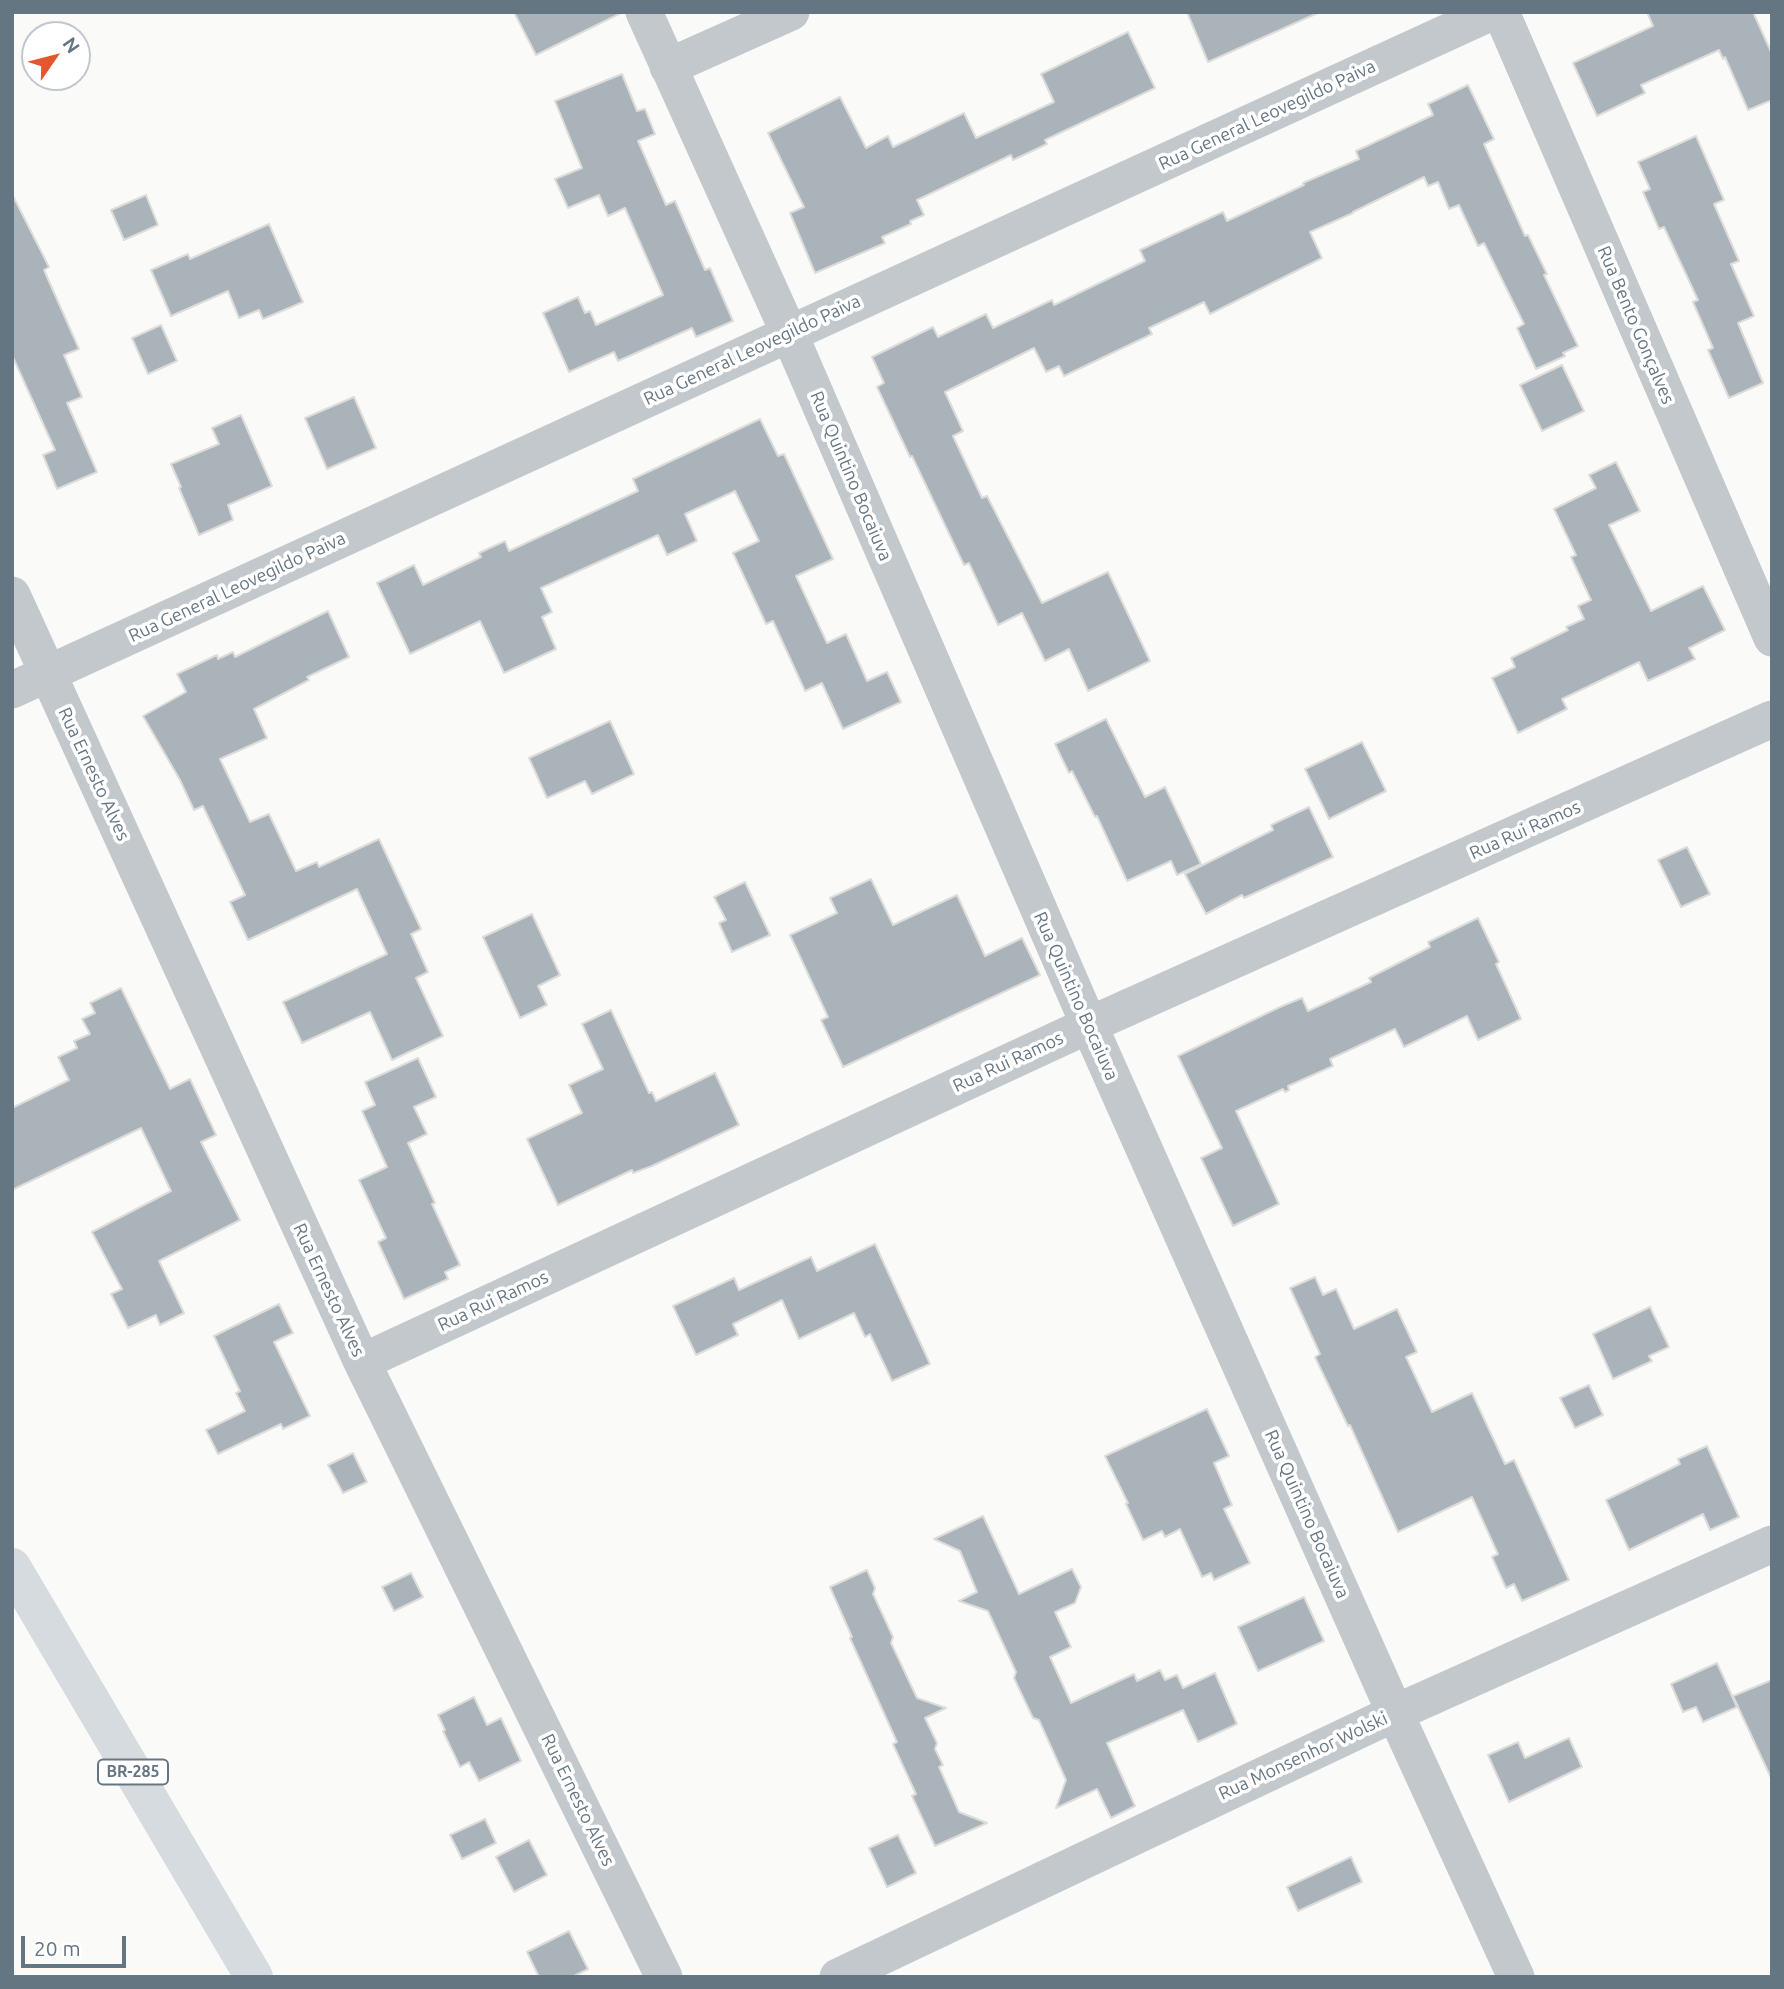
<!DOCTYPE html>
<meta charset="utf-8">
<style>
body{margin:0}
#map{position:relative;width:1784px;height:1989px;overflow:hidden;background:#fafaf8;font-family:Ubuntu,sans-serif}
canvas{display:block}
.frame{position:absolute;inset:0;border:14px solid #657683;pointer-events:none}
.north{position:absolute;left:21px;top:21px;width:70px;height:70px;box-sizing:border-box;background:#fff;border:2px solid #c1c8cd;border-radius:50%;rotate:55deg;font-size:19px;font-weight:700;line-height:28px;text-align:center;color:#657683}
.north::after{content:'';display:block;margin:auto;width:24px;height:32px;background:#e4572e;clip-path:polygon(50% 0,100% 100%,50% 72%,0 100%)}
.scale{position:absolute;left:21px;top:1936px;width:105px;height:32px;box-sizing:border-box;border:4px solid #657683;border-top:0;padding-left:9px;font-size:21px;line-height:24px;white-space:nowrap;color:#657683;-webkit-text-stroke:5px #fff;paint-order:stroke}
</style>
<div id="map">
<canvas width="1784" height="1989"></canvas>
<div class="frame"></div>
<div class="north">N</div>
<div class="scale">20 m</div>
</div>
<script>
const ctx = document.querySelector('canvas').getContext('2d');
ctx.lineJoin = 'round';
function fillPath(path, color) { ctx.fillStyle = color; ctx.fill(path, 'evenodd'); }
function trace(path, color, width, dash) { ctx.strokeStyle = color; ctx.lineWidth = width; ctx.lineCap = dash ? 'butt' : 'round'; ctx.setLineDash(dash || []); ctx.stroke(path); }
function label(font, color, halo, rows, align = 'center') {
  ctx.font = font + ' Ubuntu,sans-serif'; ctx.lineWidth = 7; ctx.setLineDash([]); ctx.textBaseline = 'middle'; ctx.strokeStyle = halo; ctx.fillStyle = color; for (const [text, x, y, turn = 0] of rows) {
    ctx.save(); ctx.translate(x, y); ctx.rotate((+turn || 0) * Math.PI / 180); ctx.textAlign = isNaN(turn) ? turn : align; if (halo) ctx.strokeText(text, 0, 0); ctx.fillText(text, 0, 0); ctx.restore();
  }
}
const building = new Path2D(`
 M 514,12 L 623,12 L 536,55 Z
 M 1187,12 L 1320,12 L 1208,62 Z
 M 1647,12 L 1753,12 L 1772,54 L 1772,100 L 1748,110 L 1725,57 L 1723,59 L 1719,50 L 1641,85 L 1645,93 L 1597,116 L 1573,63 L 1653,26 Z
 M 1128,32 L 1155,88 L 1045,140 L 1047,144 L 1013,160 L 1011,155 L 917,200 L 924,215 L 910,221 L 911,224 L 882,237 L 885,243 L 815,273 L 790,213 L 804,207 L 768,133 L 840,97 L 866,148 L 888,136 L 893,147 L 964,113 L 976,138 L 1054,102 L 1041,74 Z
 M 622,74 L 637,111 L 645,109 L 655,134 L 638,141 L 666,205 L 675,201 L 705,270 L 710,268 L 733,321 L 696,337 L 692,328 L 618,361 L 614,352 L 569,372 L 543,313 L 578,297 L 585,313 L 590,311 L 596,325 L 663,295 L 625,208 L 608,216 L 599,195 L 568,208 L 555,179 L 582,168 L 555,101 Z
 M 1468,85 L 1494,139 L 1484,144 L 1525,236 L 1528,235 L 1547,274 L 1544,275 L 1578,346 L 1563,353 L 1565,356 L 1536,369 L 1517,328 L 1524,324 L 1484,243 L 1478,246 L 1459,205 L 1449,209 L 1438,182 L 1428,186 L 1424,177 L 1353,212 L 1353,213 L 1310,232 L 1322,258 L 1210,314 L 1204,302 L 1149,328 L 1152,334 L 1064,376 L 1059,366 L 1046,372 L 1034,348 L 945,392 L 963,431 L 953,436 L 982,498 L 987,496 L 1042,603 L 1108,572 L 1150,661 L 1088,691 L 1069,649 L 1045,661 L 1022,613 L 998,625 L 969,563 L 964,565 L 912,456 L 910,457 L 877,387 L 884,383 L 872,357 L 933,327 L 938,337 L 986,314 L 993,328 L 1052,300 L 1054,305 L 1145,261 L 1140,250 L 1223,212 L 1227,221 L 1304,185 L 1303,183 L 1359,159 L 1356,151 L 1433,115 L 1428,104 Z
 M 1696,136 L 1724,200 L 1714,204 L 1739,261 L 1731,264 L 1754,316 L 1738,323 L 1763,383 L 1729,398 L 1708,350 L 1713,348 L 1693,302 L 1698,300 L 1664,227 L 1659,229 L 1643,192 L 1650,189 L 1638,162 Z
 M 12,194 L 49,267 L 44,270 L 79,349 L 64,355 L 82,397 L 67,403 L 97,472 L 57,489 L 43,455 L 55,450 L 12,355 Z
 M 146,195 L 158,225 L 124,240 L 111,210 Z
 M 269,224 L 303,302 L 263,319 L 259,310 L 239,318 L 228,291 L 171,316 L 151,270 L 188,254 L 190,259 Z
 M 161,325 L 177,361 L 148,374 L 132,338 Z
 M 1562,365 L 1584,411 L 1542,431 L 1520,385 Z
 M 354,397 L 376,448 L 327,469 L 305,418 Z
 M 241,415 L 272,486 L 228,505 L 233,520 L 199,535 L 179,488 L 181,487 L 171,464 L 219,444 L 212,428 Z
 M 760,419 L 778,456 L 784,454 L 833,559 L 796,576 L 827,643 L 846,634 L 867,681 L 887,672 L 901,702 L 843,729 L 822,683 L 805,691 L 773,621 L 766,624 L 733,553 L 759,541 L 735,491 L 685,514 L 697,541 L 667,555 L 658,535 L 541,588 L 552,612 L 542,617 L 556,649 L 504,673 L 480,621 L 410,654 L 377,583 L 414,565 L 423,585 L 481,557 L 479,553 L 505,541 L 509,551 L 638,491 L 633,479 Z
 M 1616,462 L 1640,511 L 1609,525 L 1651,611 L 1703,586 L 1725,630 L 1689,648 L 1695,659 L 1648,681 L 1639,662 L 1562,699 L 1567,709 L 1518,733 L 1492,678 L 1515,667 L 1511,658 L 1568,630 L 1566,627 L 1584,619 L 1578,606 L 1591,600 L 1571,557 L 1576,555 L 1554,509 L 1596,488 L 1589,475 Z
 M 328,611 L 349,657 L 307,677 L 309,680 L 254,709 L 267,738 L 220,759 L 250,822 L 269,814 L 296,871 L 317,862 L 319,867 L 379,839 L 421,929 L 411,934 L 428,972 L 416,978 L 443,1036 L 392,1060 L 370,1012 L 302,1043 L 283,1002 L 387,954 L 357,889 L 248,940 L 230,902 L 245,895 L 203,806 L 194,810 L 180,780 L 143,716 L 186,692 L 177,674 L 217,655 L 218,659 L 233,652 L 235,657 Z
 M 1106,719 L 1145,797 L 1165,787 L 1201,864 L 1177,875 L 1171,861 L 1127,881 L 1097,816 L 1095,817 L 1072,771 L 1069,773 L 1055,744 Z
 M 610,721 L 634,774 L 592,794 L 585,781 L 547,798 L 529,758 Z
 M 1362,742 L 1386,791 L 1329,819 L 1305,769 Z
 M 1309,807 L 1333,857 L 1244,898 L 1242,895 L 1206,914 L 1185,874 L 1273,830 L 1271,825 Z
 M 1687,847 L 1710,894 L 1681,907 L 1658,860 Z
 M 871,879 L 893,925 L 957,895 L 985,956 L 1022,938 L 1040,975 L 843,1067 L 821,1020 L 828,1017 L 790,935 L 837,913 L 830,898 Z
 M 745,882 L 770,935 L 732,952 L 719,923 L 726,920 L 714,897 Z
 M 532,914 L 560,975 L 538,986 L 547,1005 L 520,1018 L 483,937 Z
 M 1478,918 L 1499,962 L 1496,964 L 1521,1019 L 1478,1040 L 1467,1016 L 1404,1047 L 1395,1029 L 1330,1059 L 1333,1066 L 1288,1086 L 1289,1090 L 1285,1092 L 1283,1089 L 1236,1111 L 1279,1204 L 1233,1226 L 1201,1158 L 1222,1148 L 1178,1056 L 1280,1007 L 1302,998 L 1308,1011 L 1371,982 L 1369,978 L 1430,947 L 1428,942 Z
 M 121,988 L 170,1089 L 190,1079 L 216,1135 L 201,1142 L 240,1220 L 159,1261 L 184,1313 L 160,1325 L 156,1315 L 128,1328 L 111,1294 L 122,1289 L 92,1232 L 171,1191 L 141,1128 L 12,1190 L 12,1108 L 69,1080 L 58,1057 L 77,1048 L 74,1041 L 90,1034 L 82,1019 L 95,1013 L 90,1003 Z
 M 611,1010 L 649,1093 L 652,1092 L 656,1101 L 715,1073 L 739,1125 L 652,1166 L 633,1173 L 632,1170 L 558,1205 L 527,1139 L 582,1113 L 569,1085 L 603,1069 L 582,1024 Z
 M 418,1058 L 436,1097 L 414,1107 L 427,1134 L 408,1143 L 435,1203 L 432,1204 L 460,1265 L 445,1272 L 448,1279 L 404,1299 L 378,1242 L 386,1238 L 359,1180 L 387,1167 L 362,1111 L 375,1105 L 365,1082 Z
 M 875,1244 L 930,1364 L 892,1381 L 870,1334 L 865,1337 L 854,1313 L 799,1339 L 782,1300 L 733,1324 L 738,1335 L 696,1355 L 673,1306 L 734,1278 L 739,1290 L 811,1257 L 817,1271 Z
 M 1315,1277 L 1323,1295 L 1336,1289 L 1354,1329 L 1397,1309 L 1417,1352 L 1406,1357 L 1432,1412 L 1472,1393 L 1505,1464 L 1514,1460 L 1569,1580 L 1522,1601 L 1514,1584 L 1506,1588 L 1492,1557 L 1498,1554 L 1472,1497 L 1398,1532 L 1350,1425 L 1348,1426 L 1315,1357 L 1320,1354 L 1290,1288 Z
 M 279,1304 L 293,1333 L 274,1342 L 310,1416 L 283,1429 L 281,1424 L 218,1454 L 206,1430 L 245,1411 L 236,1393 L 240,1391 L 214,1336 Z
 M 1650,1307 L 1669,1347 L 1649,1356 L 1652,1361 L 1613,1379 L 1593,1334 Z
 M 1589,1385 L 1603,1415 L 1575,1428 L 1560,1398 Z
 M 1207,1409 L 1229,1456 L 1214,1463 L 1232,1505 L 1224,1509 L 1250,1563 L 1214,1580 L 1211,1573 L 1202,1577 L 1180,1529 L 1165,1537 L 1162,1531 L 1143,1540 L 1126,1504 L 1128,1503 L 1105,1456 Z
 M 1707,1446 L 1739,1517 L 1710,1530 L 1703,1514 L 1629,1550 L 1606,1500 L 1680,1464 L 1678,1459 Z
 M 353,1453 L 367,1482 L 343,1493 L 328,1465 Z
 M 983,1516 L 1019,1594 L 1072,1569 L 1081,1587 L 1075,1603 L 1055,1612 L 1071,1647 L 1050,1657 L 1071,1703 L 1134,1674 L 1137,1681 L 1160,1670 L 1165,1680 L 1177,1675 L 1183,1688 L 1215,1673 L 1237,1724 L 1198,1742 L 1183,1710 L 1107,1743 L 1135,1806 L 1111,1818 L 1097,1789 L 1056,1808 L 1066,1780 L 1039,1720 L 1033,1718 L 1014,1678 L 1016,1672 L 988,1611 L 959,1601 L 977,1592 L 960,1551 L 934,1539 Z
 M 867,1570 L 875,1588 L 873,1594 L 893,1637 L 891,1643 L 917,1698 L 946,1708 L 925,1718 L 937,1743 L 935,1749 L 943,1765 L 939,1767 L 959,1812 L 987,1823 L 935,1846 L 912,1796 L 916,1794 L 893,1744 L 897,1742 L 850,1638 L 852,1637 L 830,1587 Z
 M 411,1573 L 423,1597 L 394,1611 L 382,1587 Z
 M 1304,1597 L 1324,1641 L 1258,1671 L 1238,1627 Z
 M 1717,1663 L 1737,1707 L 1703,1722 L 1696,1707 L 1683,1712 L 1671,1684 Z
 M 1772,1680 L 1772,1780 L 1733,1696 Z
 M 474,1697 L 487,1725 L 501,1718 L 521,1761 L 479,1781 L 469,1762 L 460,1767 L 443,1731 L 445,1730 L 438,1715 Z
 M 1569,1738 L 1582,1767 L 1509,1802 L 1488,1755 L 1518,1742 L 1525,1758 Z
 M 485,1819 L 496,1843 L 462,1859 L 450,1835 Z
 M 898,1835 L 916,1873 L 887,1887 L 869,1848 Z
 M 529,1840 L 547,1875 L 514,1892 L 496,1857 Z
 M 1351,1857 L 1362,1882 L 1298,1911 L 1287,1887 Z
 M 569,1931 L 588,1969 L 572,1977 L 539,1977 L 527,1952 Z`);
const minor = new Path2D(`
 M 644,12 L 789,333 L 1089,1025 L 1395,1713 L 1516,1977
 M 1501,12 L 1772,638
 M 668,67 L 791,12
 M 12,595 L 362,1362 L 664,1977
 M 12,690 L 1492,12
 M 362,1362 L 1089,1025 L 1772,719
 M 838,1977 L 1395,1713 L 1772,1544`);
const highway = new Path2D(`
 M 12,1567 L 254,1977`);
const shields = [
 [133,1772,70]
];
const shieldNames = [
 ["BR-285",133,1772]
];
const streetNames = [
 ["Rua General Leovegildo Paiva",1267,115,-25],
 ["Rua Bento Gonçalves",1636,325,67],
 ["Rua General Leovegildo Paiva",752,350,-25],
 ["Rua Quintino Bocaiuva",851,476,67],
 ["Rua General Leovegildo Paiva",237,587,-25],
 ["Rua Ernesto Alves",94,774,65],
 ["Rua Rui Ramos",1525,830,-24],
 ["Rua Quintino Bocaiuva",1076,996,66],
 ["Rua Rui Ramos",1008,1062,-25],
 ["Rua Ernesto Alves",329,1290,65],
 ["Rua Rui Ramos",493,1301,-25],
 ["Rua Quintino Bocaiuva",1307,1514,66],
 ["Rua Monsenhor Wolski",1303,1756,-25],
 ["Rua Ernesto Alves",578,1800,64]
];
fillPath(building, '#aab3b9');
trace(building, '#dcdcda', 2);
trace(minor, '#c3c8cc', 37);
trace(highway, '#d6dbdf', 38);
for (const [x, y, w] of shields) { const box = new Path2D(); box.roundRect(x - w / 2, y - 12.5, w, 25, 5); ctx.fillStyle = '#fff'; ctx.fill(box); trace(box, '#657683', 2); }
label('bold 16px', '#657683', null, shieldNames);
label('18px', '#657683', '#fff', streetNames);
</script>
